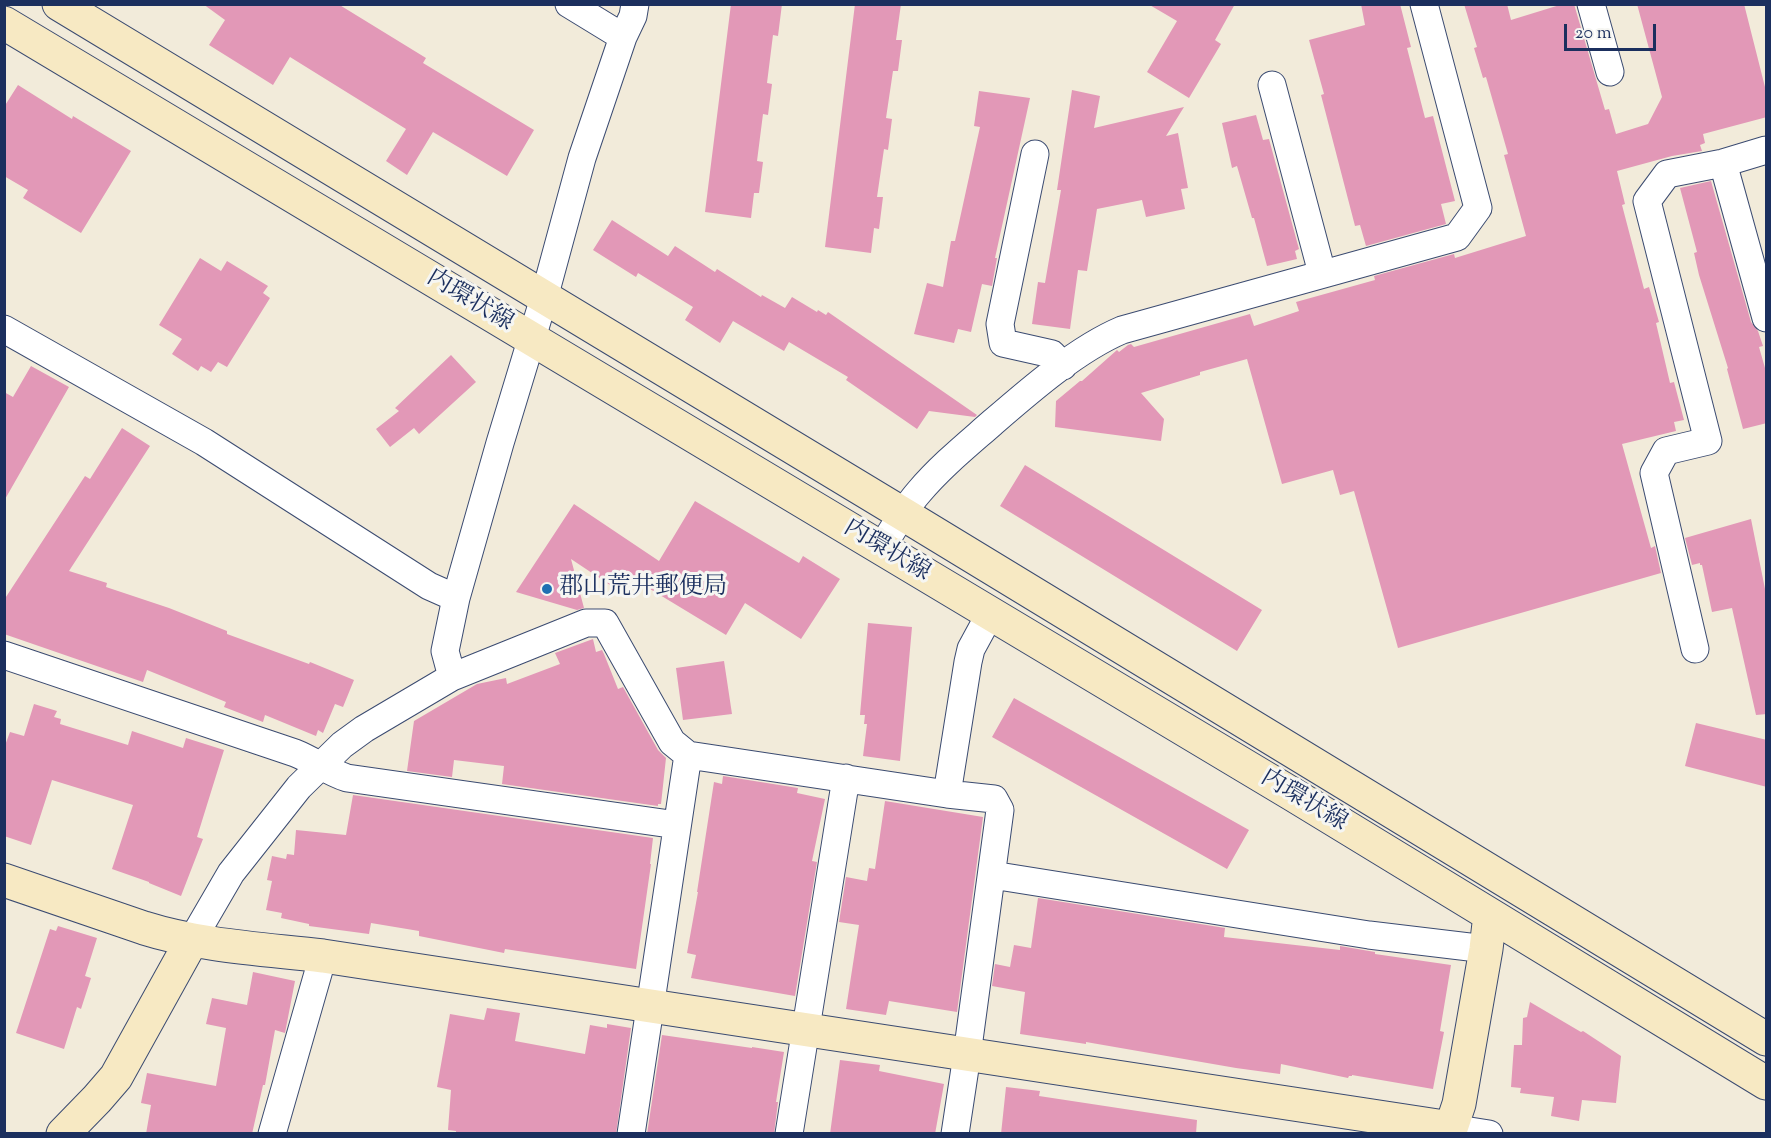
<!DOCTYPE html>
<meta charset="utf-8">
<style>
body{margin:0}
#map{position:relative;width:1771px;height:1138px;overflow:hidden;background:#f2ebda;font-family:"Sorts Mill Goudy",serif}
canvas{display:block}
.frame{position:absolute;inset:0;border:6px solid #1b2f5e;pointer-events:none}
.scale{position:absolute;left:1564px;top:24px;width:92px;height:27px;box-sizing:border-box;border:3px solid #1b2f5e;border-top:0;padding-left:8px;font-size:18px;line-height:21px;white-space:nowrap;color:#1b2f5e;-webkit-text-stroke:4px #f6f6f2;paint-order:stroke}
</style>
<div id="map">
<canvas width="1771" height="1138"></canvas>
<div class="frame"></div>
<div class="scale">20 m</div>
</div>
<script>
const ctx = document.querySelector('canvas').getContext('2d');
ctx.lineJoin = 'round';
function fillPath(path, color) { ctx.fillStyle = color; ctx.fill(path, 'evenodd'); }
function trace(path, color, width, dash) { ctx.strokeStyle = color; ctx.lineWidth = width; ctx.lineCap = dash ? 'butt' : 'round'; ctx.setLineDash(dash || []); ctx.stroke(path); }
function label(font, color, halo, rows, align = 'center') {
  ctx.font = font + ' "Sorts Mill Goudy","Noto Serif JP",serif'; ctx.lineWidth = 6; ctx.setLineDash([]); ctx.textBaseline = 'middle'; ctx.strokeStyle = halo; ctx.fillStyle = color; for (const [text, x, y, turn = 0] of rows) {
    ctx.save(); ctx.translate(x, y); ctx.rotate((+turn || 0) * Math.PI / 180); ctx.textAlign = isNaN(turn) ? turn : align; if (halo) ctx.strokeText(text, 0, 0); ctx.fillText(text, 0, 0); ctx.restore();
  }
}
const building = new Path2D(`
 M 203,4 L 338,4 L 426,58 L 423,63 L 534,130 L 507,176 L 433,132 L 407,175 L 386,161 L 406,129 L 290,57 L 273,85 L 209,45 L 225,20 Z
 M 731,4 L 782,4 L 778,36 L 773,35 L 767,83 L 772,84 L 768,115 L 763,114 L 757,161 L 763,162 L 759,193 L 754,193 L 751,218 L 705,212 Z
 M 855,4 L 901,4 L 896,40 L 902,40 L 898,71 L 893,71 L 886,118 L 892,119 L 888,150 L 884,149 L 877,197 L 883,197 L 879,229 L 874,228 L 871,253 L 825,247 Z
 M 1148,4 L 1235,4 L 1215,40 L 1221,44 L 1189,98 L 1147,72 L 1177,21 Z
 M 1361,4 L 1400,4 L 1411,47 L 1407,48 L 1425,118 L 1433,116 L 1455,201 L 1441,204 L 1446,224 L 1366,246 L 1360,225 L 1355,226 L 1321,95 L 1324,94 L 1309,40 L 1365,25 Z
 M 1464,4 L 1507,4 L 1511,20 L 1563,4 L 1574,4 L 1605,110 L 1609,109 L 1616,134 L 1648,124 L 1662,97 L 1637,4 L 1744,4 L 1767,95 L 1767,117 L 1703,134 L 1705,143 L 1700,145 L 1702,151 L 1672,156 L 1617,171 L 1625,204 L 1622,205 L 1644,289 L 1649,287 L 1659,322 L 1656,323 L 1670,383 L 1674,382 L 1684,420 L 1674,422 L 1676,431 L 1622,444 L 1651,548 L 1655,546 L 1661,573 L 1398,648 L 1354,491 L 1340,495 L 1333,470 L 1282,484 L 1247,359 L 1200,372 L 1200,375 L 1141,393 L 1164,419 L 1161,441 L 1055,427 L 1056,401 L 1080,381 L 1082,381 L 1117,350 L 1119,352 L 1128,345 L 1131,344 L 1134,347 L 1250,314 L 1254,326 L 1299,311 L 1296,302 L 1375,280 L 1374,276 L 1454,254 L 1455,258 L 1526,236 L 1504,155 L 1508,154 L 1486,77 L 1483,78 L 1474,48 L 1477,47 Z
 M 18,85 L 72,119 L 73,116 L 131,151 L 81,233 L 23,198 L 28,190 L 4,176 L 4,107 Z
 M 1072,90 L 1100,96 L 1094,128 L 1184,107 L 1166,136 L 1178,133 L 1188,188 L 1181,189 L 1185,209 L 1146,217 L 1142,200 L 1097,209 L 1087,271 L 1078,270 L 1070,329 L 1032,324 L 1038,282 L 1045,283 L 1061,190 L 1057,190 Z
 M 979,91 L 1030,98 L 995,258 L 997,258 L 992,286 L 982,284 L 971,332 L 958,329 L 954,343 L 914,334 L 927,283 L 943,287 L 951,241 L 955,241 L 980,127 L 974,126 Z
 M 1256,115 L 1263,140 L 1269,139 L 1299,249 L 1295,251 L 1297,259 L 1267,266 L 1254,218 L 1252,218 L 1237,166 L 1232,168 L 1222,123 Z
 M 1711,181 L 1751,322 L 1758,331 L 1763,346 L 1759,347 L 1767,375 L 1767,423 L 1743,429 L 1727,369 L 1728,368 L 1699,275 L 1694,253 L 1697,252 L 1680,188 Z
 M 612,220 L 668,256 L 675,246 L 715,272 L 717,269 L 761,297 L 762,295 L 785,308 L 792,297 L 817,312 L 818,310 L 826,315 L 828,312 L 977,415 L 975,417 L 929,411 L 917,429 L 846,380 L 848,377 L 789,342 L 784,351 L 733,321 L 720,343 L 685,320 L 693,307 L 638,273 L 636,277 L 593,250 Z
 M 200,258 L 221,271 L 227,261 L 268,286 L 263,293 L 270,298 L 227,367 L 218,362 L 211,372 L 201,366 L 198,371 L 172,354 L 182,339 L 159,325 Z
 M 451,355 L 476,382 L 419,434 L 414,428 L 390,447 L 376,429 L 399,411 L 395,408 Z
 M 31,366 L 69,387 L 4,501 L 4,392 L 13,397 Z
 M 122,428 L 150,446 L 69,571 L 107,583 L 106,587 L 169,608 L 227,631 L 227,634 L 309,664 L 310,662 L 354,680 L 343,707 L 335,704 L 323,733 L 318,730 L 316,736 L 265,715 L 263,722 L 224,707 L 226,702 L 147,670 L 143,682 L 4,634 L 4,600 L 85,476 L 90,479 Z
 M 1025,465 L 1262,610 L 1237,651 L 1000,506 Z
 M 695,501 L 799,563 L 803,556 L 840,579 L 801,639 L 745,603 L 726,635 L 622,572 L 613,587 L 571,559 L 584,608 L 577,610 L 516,592 L 574,504 L 659,561 Z
 M 1751,519 L 1767,599 L 1767,714 L 1756,715 L 1732,608 L 1712,612 L 1702,565 L 1700,565 L 1700,563 L 1692,565 L 1685,538 Z
 M 868,623 L 912,627 L 900,761 L 863,756 L 867,724 L 864,724 L 865,715 L 860,715 Z
 M 593,639 L 596,652 L 602,650 L 604,654 L 618,689 L 623,687 L 658,750 L 666,758 L 661,804 L 658,804 L 658,806 L 502,784 L 504,766 L 454,760 L 452,777 L 407,771 L 414,721 L 477,684 L 506,678 L 507,684 L 560,664 L 555,653 Z
 M 724,661 L 732,714 L 683,720 L 676,668 Z
 M 1014,698 L 1249,830 L 1227,869 L 992,737 Z
 M 34,704 L 57,711 L 54,717 L 61,719 L 60,724 L 128,745 L 132,731 L 183,748 L 186,738 L 224,750 L 197,837 L 203,839 L 181,896 L 149,883 L 149,882 L 112,869 L 133,805 L 52,780 L 31,845 L 4,836 L 4,748 L 10,732 L 24,736 Z
 M 1696,723 L 1767,740 L 1767,787 L 1685,766 Z
 M 723,776 L 798,788 L 797,793 L 825,799 L 812,861 L 817,862 L 795,996 L 691,978 L 696,955 L 687,953 L 698,892 L 697,892 L 714,782 L 722,784 Z
 M 353,795 L 653,838 L 650,864 L 651,864 L 636,969 L 505,949 L 504,953 L 419,936 L 419,931 L 371,923 L 369,934 L 309,926 L 309,924 L 281,918 L 282,913 L 266,910 L 272,881 L 267,880 L 272,856 L 286,859 L 287,854 L 294,855 L 296,830 L 346,835 Z
 M 885,801 L 983,817 L 957,1012 L 889,1001 L 886,1015 L 846,1009 L 859,925 L 839,922 L 846,877 L 867,881 L 869,868 L 875,869 Z
 M 1038,898 L 1225,928 L 1224,937 L 1340,950 L 1340,946 L 1375,952 L 1375,954 L 1451,965 L 1440,1031 L 1444,1032 L 1433,1089 L 1352,1075 L 1352,1076 L 1349,1076 L 1348,1078 L 1281,1064 L 1280,1074 L 1236,1068 L 1086,1042 L 1086,1044 L 1020,1034 L 1025,992 L 992,986 L 995,964 L 1010,967 L 1014,945 L 1031,948 Z
 M 58,926 L 97,938 L 85,976 L 91,978 L 81,1009 L 77,1007 L 64,1049 L 16,1033 L 50,929 L 56,931 Z
 M 253,972 L 295,981 L 285,1033 L 275,1030 L 265,1085 L 263,1085 L 252,1134 L 146,1134 L 151,1105 L 141,1103 L 147,1073 L 216,1086 L 226,1028 L 206,1024 L 212,998 L 247,1005 Z
 M 1530,1002 L 1581,1032 L 1583,1031 L 1621,1056 L 1616,1103 L 1582,1100 L 1579,1121 L 1551,1116 L 1554,1097 L 1520,1093 L 1521,1088 L 1511,1087 L 1514,1045 L 1522,1045 L 1523,1018 L 1527,1017 Z
 M 487,1008 L 520,1013 L 515,1041 L 585,1054 L 590,1025 L 607,1028 L 607,1024 L 631,1028 L 616,1134 L 456,1134 L 456,1131 L 448,1130 L 451,1090 L 437,1087 L 450,1014 L 484,1020 Z
 M 662,1035 L 752,1048 L 752,1047 L 784,1052 L 776,1102 L 778,1102 L 774,1134 L 647,1134 Z
 M 840,1060 L 880,1065 L 879,1071 L 944,1084 L 935,1134 L 830,1134 Z
 M 1006,1087 L 1040,1091 L 1039,1096 L 1197,1120 L 1196,1134 L 1001,1134 Z`);
const street = new Path2D(`
 M 569,4 L 623,37
 M 1591,4 L 1610,72
 M 1272,85 L 1322,273
 M 1035,154 L 1000,324 L 1003,343 L 1052,354 L 1063,366
 M 1723,163 L 1766,318
 M 4,329 L 204,442 L 429,586 L 456,598
 M 881,549 C 893,529 904,509 919,492 C 941,466 967,445 992,423 C 1029,391 1077,349 1122,330 L 1457,237 L 1478,208 L 1424,4
 M 1695,649 L 1654,473 L 1666,451 L 1708,441 L 1647,201 L 1667,174 L 1723,163 L 1766,150
 M 4,655 L 295,753 C 313,760 328,772 347,778 L 677,825
 M 452,677 L 445,651 L 456,598 L 500,443 L 544,298 L 582,158 L 623,37 L 633,16 L 635,4
 M 688,755 L 947,794 L 994,799 L 1000,810 L 967,1055 L 955,1134
 M 947,794 L 968,662 L 971,649 L 990,614
 M 992,875 L 1369,935 L 1486,949
 M 192,940 L 231,873 L 299,787 L 342,745 L 364,729 L 452,677 L 586,623 L 605,623 L 672,742 L 688,755 L 631,1134
 M 272,1134 L 323,956
 M 789,1134 L 846,778
 M 1449,1134 L 1451,1128 L 1489,1134`);
const secondary = new Path2D(`
 M 59,4 L 903,514 L 1766,1039
 M 4,23 L 1292,794 L 1766,1083
 M 4,880 L 144,928 C 201,946 263,949 323,956 L 1451,1128 L 1459,1104 L 1486,949 L 1490,915
 M 63,1134 L 97,1099 L 116,1077 L 192,940`);
const markers = [
 [547,589,6,"#1f6fb2"]
];
const streetNames = [
 ["内環状線",469,302,31],
 ["内環状線",886,552,31],
 ["内環状線",1303,802,31]
];
const poiNames = [
 ["郡山荒井郵便局",559,589]
];
fillPath(building, '#e298b7');
trace(street, '#3b4b71', 29);
trace(secondary, '#3b4b71', 35);
trace(street, '#fff', 27);
trace(secondary, '#f7e9c3', 33);
for (const [x, y, r, color] of markers) { const dot = new Path2D(); dot.arc(x, y, r, 0, 2 * Math.PI); ctx.fillStyle = color; ctx.fill(dot); trace(dot, '#f6f6f2', 2); }
label('24px', '#1b2f5e', '#f6f6f2', streetNames);
label('24px', '#1b2f5e', '#f6f6f2', poiNames, 'left');
</script>
